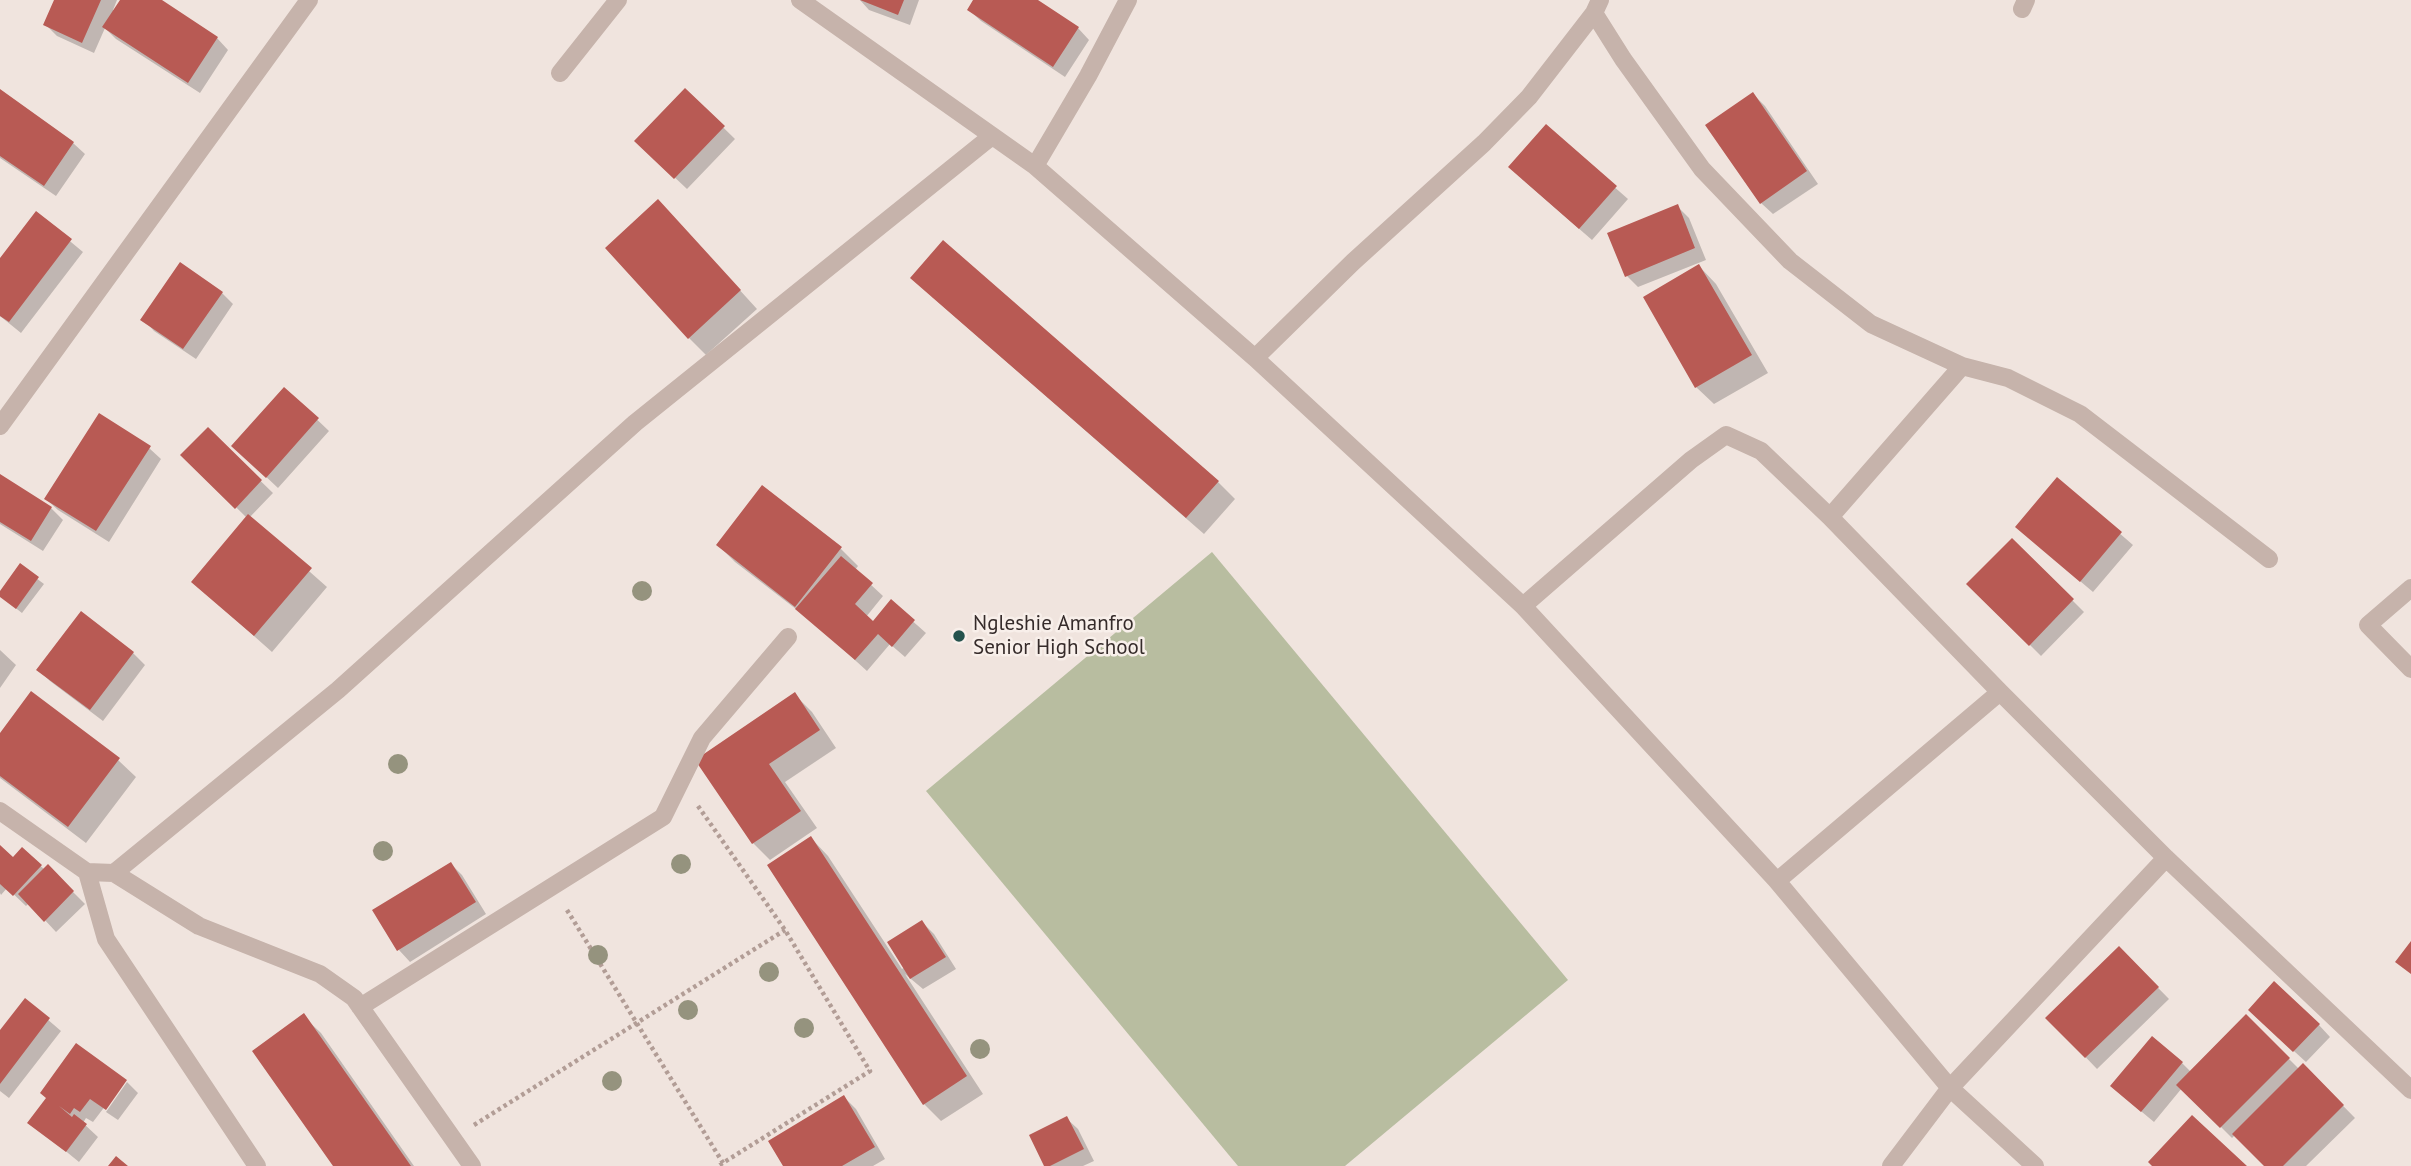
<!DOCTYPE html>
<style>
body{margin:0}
canvas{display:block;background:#f0e4de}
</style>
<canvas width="2411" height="1166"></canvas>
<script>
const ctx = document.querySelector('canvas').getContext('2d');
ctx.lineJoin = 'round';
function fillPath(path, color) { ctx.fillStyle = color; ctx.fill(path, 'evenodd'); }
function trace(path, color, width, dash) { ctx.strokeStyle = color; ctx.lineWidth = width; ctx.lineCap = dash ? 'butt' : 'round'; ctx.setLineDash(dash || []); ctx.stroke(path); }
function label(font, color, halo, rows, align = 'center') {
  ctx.font = font + ' "PT Sans",sans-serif'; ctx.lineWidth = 5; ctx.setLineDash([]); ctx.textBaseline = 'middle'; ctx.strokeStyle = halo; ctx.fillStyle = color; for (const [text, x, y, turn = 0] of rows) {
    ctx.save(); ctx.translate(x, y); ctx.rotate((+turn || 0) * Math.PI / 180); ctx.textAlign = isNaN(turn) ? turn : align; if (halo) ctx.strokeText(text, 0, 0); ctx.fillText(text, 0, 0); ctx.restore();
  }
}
const green = new Path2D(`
 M 1212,552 L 1568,980 L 1345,1166 L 1238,1166 L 926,791 Z`);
const shadow = new Path2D(`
 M 56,0 L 117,0 L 113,10 L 115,11 L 122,0 L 159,0 L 217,38 L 228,50 L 200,93 L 116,39 L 105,28 L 94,53 L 57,36 L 45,24 Z
 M 860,0 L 919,0 L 910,25 L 869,10 Z
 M 975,0 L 1035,0 L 1078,28 L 1089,40 L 1065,77 L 981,21 L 969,10 Z
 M 685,90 L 735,139 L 687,189 L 636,141 Z
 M 0,91 L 73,143 L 85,154 L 56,196 L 0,158 Z
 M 1753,94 L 1765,106 L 1818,184 L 1773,214 L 1761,203 Z
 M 1546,127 L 1628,199 L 1592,240 L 1522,179 Z
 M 1677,206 L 1689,218 L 1706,260 L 1638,287 L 1627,276 Z
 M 36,213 L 83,252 L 21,333 L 0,316 L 0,260 Z
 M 675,219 L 757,309 L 706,355 L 689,338 Z
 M 1699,266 L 1716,284 L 1768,373 L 1714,404 L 1696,387 Z
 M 222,293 L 233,304 L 196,359 L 154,331 L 143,319 Z
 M 930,295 L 1218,482 L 1235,499 L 1204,534 Z
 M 285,389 L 329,431 L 278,488 L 245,457 Z
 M 208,430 L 273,493 L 249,518 L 327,587 L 272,652 L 193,582 L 247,518 L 183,455 Z
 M 149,448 L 161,459 L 109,542 L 58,510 L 46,499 Z
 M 0,476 L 51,508 L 63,520 L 43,551 L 0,524 Z
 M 2058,480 L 2133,545 L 2093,592 L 2029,538 Z
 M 763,488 L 841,549 L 858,566 L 855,570 L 883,596 L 866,617 L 873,623 L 891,602 L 926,633 L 905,657 L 890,644 L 867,671 L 814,623 L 735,562 L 718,545 Z
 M 2012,540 L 2084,612 L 2041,656 L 1969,584 Z
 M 20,566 L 44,584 L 22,613 L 0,596 Z
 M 81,614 L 133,653 L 145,665 L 103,721 L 50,681 L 39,670 Z
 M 0,650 L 16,665 L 0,688 Z
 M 795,695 L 812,712 L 836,748 L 785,782 L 817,828 L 770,860 L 753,843 L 697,761 Z
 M 0,735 L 118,760 L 136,777 L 86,843 L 0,778 Z
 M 811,838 L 828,856 L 902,969 L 905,967 L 922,922 L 934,934 L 956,969 L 923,989 L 905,974 L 983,1094 L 941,1121 L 924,1104 L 770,866 Z
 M 0,847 L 13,859 L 22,849 L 45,870 L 48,867 L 85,904 L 56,932 L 29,903 L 26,906 L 7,888 L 1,895 L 0,893 Z
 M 451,864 L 462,875 L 486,914 L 410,962 L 399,950 Z
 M 2119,948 L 2169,999 L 2097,1069 L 2048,1018 Z
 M 25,1000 L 61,1031 L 9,1098 L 0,1091 L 0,1033 Z
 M 303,1016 L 321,1033 L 414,1166 L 335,1166 Z
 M 2246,1016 L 2299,1069 L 2303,1065 L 2355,1118 L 2306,1166 L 2266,1166 L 2235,1135 L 2232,1138 L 2182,1088 L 2154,1122 L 2124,1097 L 2182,1063 L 2191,1072 Z
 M 2262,1022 L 2319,1025 L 2330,1037 L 2306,1062 Z
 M 125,1080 L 93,1122 L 86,1118 L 83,1123 L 98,1137 L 79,1162 L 30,1122 L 48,1098 Z
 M 127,1082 L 138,1093 L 118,1120 L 106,1112 Z
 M 844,1097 L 856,1109 L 885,1159 L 873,1166 L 785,1166 Z
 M 1066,1118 L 1078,1129 L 1094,1161 L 1083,1166 L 1046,1166 Z`);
const building = new Path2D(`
 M 54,0 L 101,0 L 82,43 L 43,25 Z
 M 120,0 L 162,0 L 218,37 L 188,83 L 102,27 Z
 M 860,0 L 904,0 L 898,15 Z
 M 973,0 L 1038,0 L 1079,27 L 1053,67 L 967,10 Z
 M 685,88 L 725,126 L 674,179 L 634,141 Z
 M 0,89 L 74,142 L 44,186 L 0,156 Z
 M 1753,92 L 1807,171 L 1760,204 L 1705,125 Z
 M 1546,124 L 1617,186 L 1579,229 L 1508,167 Z
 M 658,199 L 741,290 L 688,339 L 605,248 Z
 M 1678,204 L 1695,248 L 1625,277 L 1607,233 Z
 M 36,211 L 72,239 L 9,322 L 0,316 L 0,258 Z
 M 943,240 L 1219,481 L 1186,518 L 910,278 Z
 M 180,262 L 223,292 L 183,349 L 140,320 Z
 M 1699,264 L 1752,355 L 1695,388 L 1643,297 Z
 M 284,387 L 319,418 L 266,478 L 231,446 Z
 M 99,413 L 151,446 L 96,531 L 44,499 Z
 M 208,427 L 262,480 L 235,509 L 180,455 Z
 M 0,474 L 52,507 L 31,541 L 0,522 Z
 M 2057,477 L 2122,532 L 2080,582 L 2015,527 Z
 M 762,485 L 842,547 L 795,607 L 716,545 Z
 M 248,514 L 312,568 L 254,636 L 191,582 Z
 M 2012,538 L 2074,599 L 2029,646 L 1966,584 Z
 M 841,556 L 873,583 L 855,604 L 873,621 L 891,599 L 915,620 L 892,647 L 878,634 L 855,660 L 795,609 Z
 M 20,563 L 39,577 L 16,609 L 0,597 L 0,591 Z
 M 81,611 L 134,652 L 90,710 L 36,670 Z
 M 31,691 L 120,758 L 68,827 L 0,776 L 0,733 Z
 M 795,692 L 820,730 L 769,764 L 801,811 L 752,844 L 695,760 Z
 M 811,836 L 967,1076 L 923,1105 L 767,865 Z
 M 0,845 L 13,857 L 22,847 L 42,865 L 13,896 L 0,884 Z
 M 451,862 L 476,902 L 397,951 L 372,910 Z
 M 48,864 L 74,891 L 44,922 L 18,894 Z
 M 922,920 L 946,957 L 910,979 L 887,942 Z
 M 2411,941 L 2411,974 L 2395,962 Z
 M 2119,946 L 2159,987 L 2085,1058 L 2045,1018 Z
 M 2274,981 L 2320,1024 L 2293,1052 L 2248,1010 Z
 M 25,998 L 50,1018 L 0,1084 L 0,1030 Z
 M 304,1013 L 411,1166 L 333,1166 L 252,1051 Z
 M 2246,1014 L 2290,1058 L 2220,1128 L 2176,1085 Z
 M 2152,1036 L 2183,1062 L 2141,1112 L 2110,1086 Z
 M 76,1043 L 127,1080 L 106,1110 L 90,1099 L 80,1112 L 74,1108 L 70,1114 L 59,1106 L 72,1117 L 74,1114 L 87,1124 L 66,1152 L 27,1123 L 46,1098 L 40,1093 Z
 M 2303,1063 L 2344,1105 L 2283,1166 L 2264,1166 L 2232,1134 Z
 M 844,1095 L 875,1147 L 842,1166 L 783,1166 L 768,1141 Z
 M 2192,1115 L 2247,1166 L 2152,1166 L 2148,1162 Z
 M 1067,1116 L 1084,1149 L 1050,1166 L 1044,1166 L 1029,1135 Z
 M 116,1156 L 128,1166 L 108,1166 Z`);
const path = new Path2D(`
 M 698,806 L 785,930 L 870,1071 L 718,1166
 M 567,910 L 723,1163
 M 474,1125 L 785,930`);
const minor = new Path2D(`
 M 800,0 L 1035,166 L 1255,358 L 1523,606 L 1777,881 L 1950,1088 L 2035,1166
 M 2022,9 L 2026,0
 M 1594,13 L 1623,59 L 1702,169 L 1790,261 L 1871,324 L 1962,366 L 2008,378 L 2080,414 L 2269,559
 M 560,73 L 618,0
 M 1035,166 L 1088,76 L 1128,0
 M 1255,358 L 1353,262 L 1484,143 L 1529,97 L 1594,13 L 1600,0
 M 0,426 L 309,0
 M 1830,517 L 1962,366
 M 2411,588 L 2368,625 L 2411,669
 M 1523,606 L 1691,460 L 1726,435 L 1761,451 L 1830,517 L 2000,692 L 2166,858 L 2411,1090
 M 0,811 L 87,872 L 114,873 L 338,690 L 635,423 L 992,136
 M 87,872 L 106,939 L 257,1166
 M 114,873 L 199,926 L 320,974 L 354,998 L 472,1166
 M 1777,881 L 2000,692
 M 360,1007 L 663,817 L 702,738 L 788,637
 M 1891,1166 L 1950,1088 L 2166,858`);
const trees = [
 [642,591],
 [398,764],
 [383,851],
 [681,864],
 [598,955],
 [769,972],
 [688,1010],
 [804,1028],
 [980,1049],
 [612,1081]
];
const markers = [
 [959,636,7,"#24524d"]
];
const poiNames = [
 ["Ngleshie Amanfro",973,624],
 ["Senior High School",973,648]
];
fillPath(green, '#b8bda0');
fillPath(shadow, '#0003');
fillPath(building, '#b85a54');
trace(path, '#b29d96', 4.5, [3.5, 3.5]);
trace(minor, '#c6b3ab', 18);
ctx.fillStyle = '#95937e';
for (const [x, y] of trees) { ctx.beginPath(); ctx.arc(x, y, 10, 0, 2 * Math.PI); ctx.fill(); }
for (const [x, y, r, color] of markers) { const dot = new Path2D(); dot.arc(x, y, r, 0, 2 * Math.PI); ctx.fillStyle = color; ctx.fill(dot); trace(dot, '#f8efea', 2.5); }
label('21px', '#352b2a', '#f8efea', poiNames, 'left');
</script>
